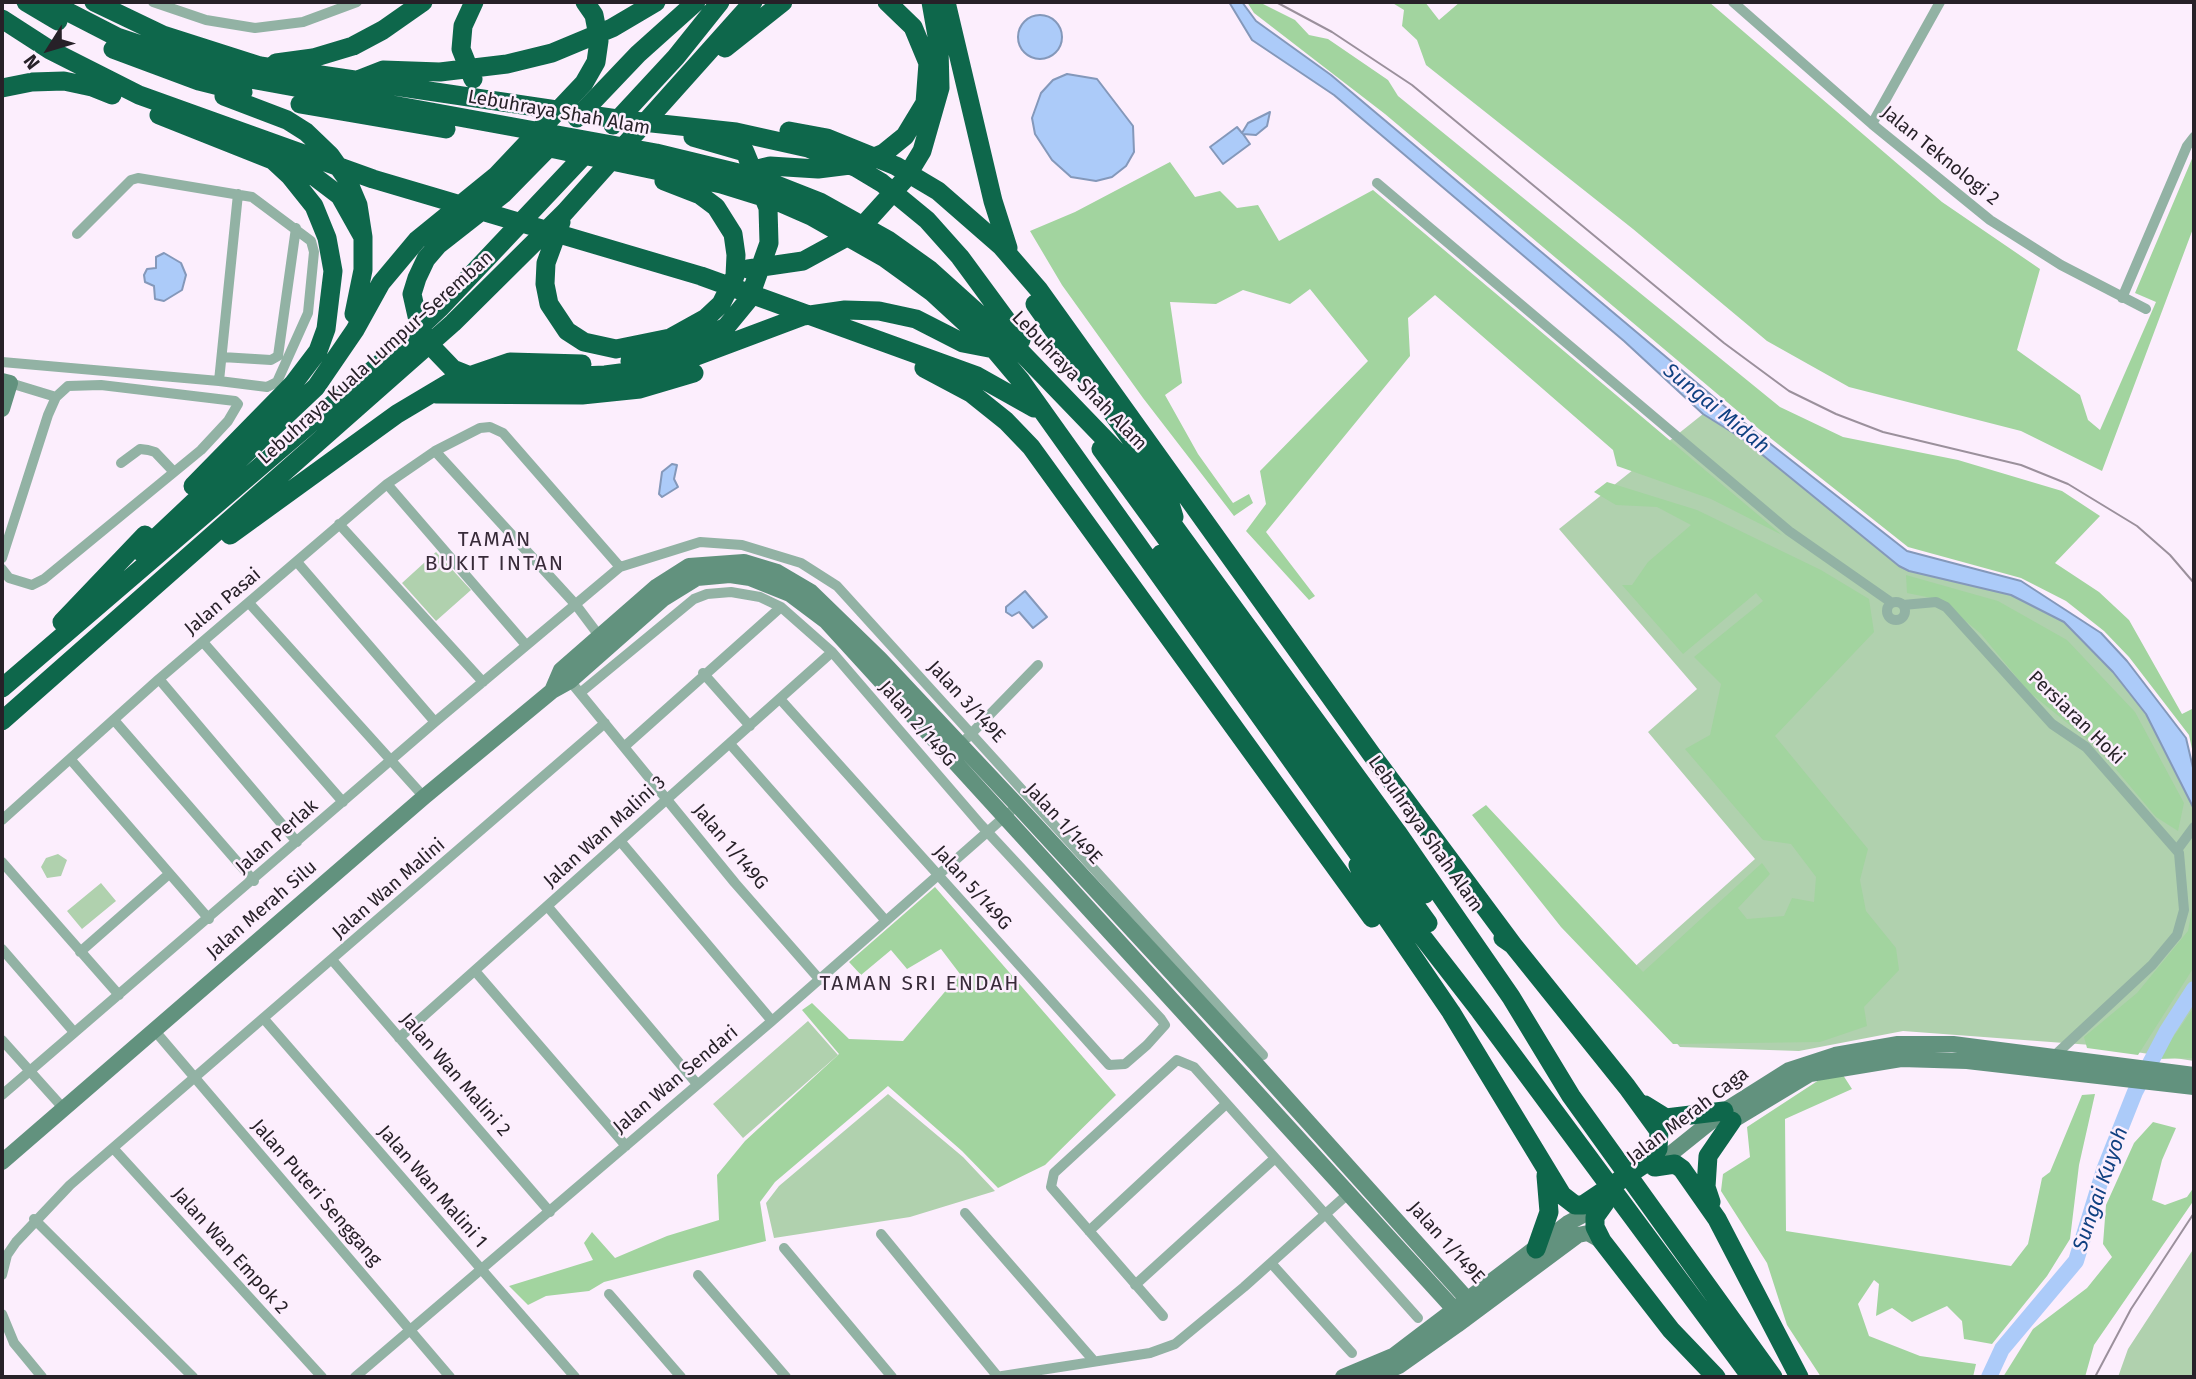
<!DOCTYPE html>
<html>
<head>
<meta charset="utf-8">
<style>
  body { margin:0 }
  #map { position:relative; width:2196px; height:1379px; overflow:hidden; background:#fceefd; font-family:"Fira Sans",sans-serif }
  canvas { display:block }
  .frame { position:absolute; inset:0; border:4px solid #272128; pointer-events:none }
  .north { position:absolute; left:14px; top:14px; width:70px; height:70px; -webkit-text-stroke:5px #fceefd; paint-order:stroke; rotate:233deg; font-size:19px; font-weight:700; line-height:28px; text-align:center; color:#272128 }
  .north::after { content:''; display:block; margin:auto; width:24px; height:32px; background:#272128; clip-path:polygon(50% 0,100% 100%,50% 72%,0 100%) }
</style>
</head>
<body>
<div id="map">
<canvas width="2196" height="1379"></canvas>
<div class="frame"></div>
<div class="north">N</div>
</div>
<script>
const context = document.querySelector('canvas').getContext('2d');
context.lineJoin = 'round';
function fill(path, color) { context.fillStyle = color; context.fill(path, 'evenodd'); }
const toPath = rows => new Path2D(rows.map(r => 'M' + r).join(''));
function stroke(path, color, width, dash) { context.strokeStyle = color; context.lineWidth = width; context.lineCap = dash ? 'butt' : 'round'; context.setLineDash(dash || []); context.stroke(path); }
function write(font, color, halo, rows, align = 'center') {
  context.font = font + ' "Fira Sans",sans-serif'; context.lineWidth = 5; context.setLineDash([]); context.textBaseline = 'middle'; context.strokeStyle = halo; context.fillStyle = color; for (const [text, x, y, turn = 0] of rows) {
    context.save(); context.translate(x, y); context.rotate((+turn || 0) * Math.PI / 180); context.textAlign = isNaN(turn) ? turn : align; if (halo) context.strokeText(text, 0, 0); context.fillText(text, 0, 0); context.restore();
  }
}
const green = toPath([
  [1703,414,1743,439,1900,566,1909,571,2011,595,2064,622,2113,672,2146,714,2194,809,2194,1061,2091,1045,1903,1031,1799,1051,1680,1047,1621,979,1755,859,1648,732,1697,689,1559,529],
  [436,552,471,590,436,621,402,583],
  [58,854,67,860,61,876,47,878,41,867,46,858],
  [101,883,116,901,82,929,67,911],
  [808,1021,838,1055,743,1138,713,1104],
  [888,1094,963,1157,995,1191,910,1217,774,1238,766,1203,779,1186],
  [2194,1248,2194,1377,2118,1377,2128,1349]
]);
const forest = toPath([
  [1247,2,1259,2,1295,20,1309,35,1328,39,1388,80,1398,96,1780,407,1843,437,1958,460,2062,491,2100,516,2055,563,2099,592,2129,620,2182,714,2194,708,2194,758,2189,735,2129,657,2104,631,2066,601,2021,578,1908,547,1759,429,1385,114,1254,13],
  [1391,2,1425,2,1439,20,1460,2,1709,2,1942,202,2040,269,2017,350,2080,395,2088,420,2100,430,2156,302,2135,293,2194,154,2194,226,2102,471,2021,431,1849,387,1767,341,1633,229,1426,65,1417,40,1402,26,1404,10],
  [1170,162,1195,197,1220,191,1237,208,1258,205,1279,241,1373,190,1782,535,1711,499,1617,466,1613,450,1435,295,1408,318,1410,356,1266,532,1315,596,1309,600,1246,531,1266,504,1260,471,1368,361,1310,289,1290,304,1243,290,1216,304,1170,302,1182,383,1165,395,1198,454,1233,503,1249,494,1253,503,1234,516,1143,398,1062,285,1030,231,1075,212],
  [1607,482,1697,510,1821,570,1869,599,1874,632,1775,736,1868,849,1860,880,1866,911,1896,948,1899,970,1864,1007,1867,1026,1820,1042,1673,1044,1561,927,1472,815,1486,805,1643,972,1762,863,1770,874,1738,908,1747,919,1784,916,1792,898,1814,902,1816,877,1791,844,1763,840,1685,749,1710,735,1721,684,1694,657,1763,601,1756,593,1683,654,1622,585,1632,585,1648,562,1691,525,1657,507,1616,505,1594,492],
  [1906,575,1998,601,2067,640,2135,712,2184,803,2178,831,2156,817,2098,748,2029,692,1981,634,1941,600,1907,593],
  [935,887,1116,1095,1045,1165,998,1188,962,1151,888,1086,775,1182,760,1202,766,1241,604,1282,589,1291,546,1296,528,1305,509,1286,593,1260,584,1243,592,1232,615,1258,667,1236,719,1220,717,1175,745,1141,839,1054,802,1010,812,1003,849,1039,903,1041,960,974,941,949,907,969,891,950,861,975,849,962],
  [2194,899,2194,967,2138,1055,2087,1048,2084,1037,2137,993,2188,931],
  [2194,1007,2194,1058,2157,1059,2179,1029],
  [1843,1075,1852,1089,1785,1119,1786,1231,2011,1266,2028,1244,2042,1178,2050,1172,2082,1095,2095,1094,2079,1165,2070,1239,2047,1276,1992,1344,1964,1339,1962,1321,1947,1306,1912,1322,1892,1308,1876,1316,1879,1284,1874,1280,1858,1304,1869,1336,1920,1356,1976,1364,1973,1377,1821,1377,1787,1325,1767,1263,1721,1191,1723,1174,1750,1157,1747,1127,1819,1080],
  [2153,1122,2176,1128,2162,1160,2152,1200,2165,1205,2187,1197,2194,1187,2194,1200,2094,1345,2085,1377,2003,1377,2033,1329,2087,1288,2112,1257,2103,1244,2106,1205,2134,1143]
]);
const water = toPath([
  [1229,2,1242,2,1256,21,1331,75,1754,431,1907,551,2021,581,2101,633,2127,661,2186,738,2194,772,2194,809,2146,714,2113,672,2064,622,2011,595,1909,571,1899,566,1743,439,1703,414,1624,341,1334,95,1252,40,1229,2],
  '1018 37a22 22 0 1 1 44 0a22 22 0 1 1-44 0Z',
  [1067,74,1097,79,1133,126,1134,152,1126,166,1112,177,1096,181,1071,177,1052,160,1035,134,1032,118,1041,93,1053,80,1067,74],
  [1270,112,1267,126,1256,135,1243,134,1250,144,1223,164,1210,147,1237,127,1242,133,1248,123,1270,112],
  [164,253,181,263,186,275,182,290,164,301,155,299,154,286,145,282,144,275,147,269,156,268,156,257,164,253],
  [672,464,677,465,674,479,678,487,662,497,659,494,662,472,672,464],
  [1025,591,1047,617,1033,628,1019,612,1012,616,1006,612,1006,607,1025,591]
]);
const river = toPath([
  [1989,1377,2002,1349,2076,1261,2104,1170,2135,1092,2167,1031,2194,989]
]);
const street = toPath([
  [153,2,206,20,255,28,303,22,357,2],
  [1733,2,1872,124,1990,220,2061,265,2146,309],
  [1872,124,1940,2],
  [1377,183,1789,531,1892,603],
  [77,234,131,180,138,178,252,197,311,241,314,252,308,313,277,382,267,387,219,381],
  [2122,298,2187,146,2194,137],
  [222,357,271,360,278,356,296,228],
  [2,362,219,381,238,194],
  [10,383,56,397],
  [435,451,576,605,600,637],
  [121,463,140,449,148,450,155,452,174,472],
  [387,484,526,645],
  [339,524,483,682],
  [2,558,48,415,56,397,68,386,101,385,235,401,238,404,228,421,201,450,44,579,32,585,9,578,2,569],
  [297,562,435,722],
  '1887 611a9 9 0 1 1 18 0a9 9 0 1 1-18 0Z',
  [249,603,424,797],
  [1903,605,1936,602,1946,607,2052,724,2086,747,2179,853,2184,910,2177,935,2152,965,2053,1057],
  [203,642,343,802],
  [703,673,750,726],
  [566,676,735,883,820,980],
  [159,679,297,842],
  [580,693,694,599,707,594,731,592,760,597,781,607,832,652,981,825,1161,1019,1165,1025,1147,1045,1125,1064,1109,1065,780,699],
  [114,720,254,881],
  [967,738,1038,665],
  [730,744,886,921],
  [625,746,781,607],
  [71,760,209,919],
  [2,820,159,679,387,484,435,451,480,428,490,427,503,433,620,567],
  [621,842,772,1021],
  [2177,850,2194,827],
  [2,862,119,995],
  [548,907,697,1084],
  [2,949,74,1032],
  [80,952,169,874],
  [333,961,550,1212],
  [475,971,626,1146],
  [264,1019,575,1377],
  [155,1031,450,1377],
  [399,1038,832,652],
  [2,1040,64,1109],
  [2,1095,435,722,620,567,700,542,742,545,801,563,837,586,1263,1055],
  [113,1148,322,1377],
  [965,1213,1094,1361],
  [34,1219,193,1377],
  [1089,1231,1226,1104],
  [881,1234,998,1377],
  [784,1248,892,1377],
  [1271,1263,1352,1353],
  [2,1275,7,1255,16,1242,70,1185,605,723],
  [698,1275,786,1377],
  [1135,1285,1274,1159],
  [609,1294,681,1377],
  [2,1314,14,1343,42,1377],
  [1163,1316,1051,1187,1054,1173,1177,1060,1194,1067,1418,1318],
  [355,1377,772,1021,1010,812],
  [996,1377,1150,1353,1175,1344,1244,1287,1349,1193]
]);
const secondary = toPath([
  [2,381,10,383,2,409],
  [552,691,561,670,656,587,689,566,744,562,777,572,811,592,880,659,1018,806,1255,1063,1477,1310],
  [1732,1121,1810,1074,1901,1059,1967,1061,2194,1087],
  [2,1162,424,797,552,691,570,681,663,599,697,578,730,575,750,578,790,594,826,621,1464,1320],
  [1653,1168,1724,1111,1789,1070,1835,1055,1898,1044,1953,1044,2194,1075],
  [1343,1377,1393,1356,1568,1223,1604,1204],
  [1374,1377,1399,1366,1457,1325,1578,1235,1588,1233,1602,1241]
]);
const highway = toPath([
  [26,2,58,21],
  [49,2,117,37,234,76,656,153,759,178,820,202,888,240,930,270,1021,352,1128,463,1397,832,1511,997,1571,1096,1773,1377],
  [94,2,163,35,260,66,624,120,736,132,808,148,857,168,882,183,927,220,960,257,1021,340],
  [946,2,993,201,1008,248],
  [2,19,50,50,139,95,373,179,701,276,977,376,1034,408],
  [725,48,783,2],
  [113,49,199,81,243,92],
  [276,63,313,58,353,46,383,30,423,2],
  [360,79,383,70,440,72,507,64,552,53,612,28,656,2],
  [473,79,461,49,463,26,474,2],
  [2,88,32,82,64,81,92,87,112,95],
  [224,96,287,120,306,132,330,155,347,179,358,205,363,237,363,270,354,314],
  [300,104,446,129],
  [159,115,315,177,340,196,363,237],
  [577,118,638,54,696,2],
  [613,125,676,57,720,2],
  [789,131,827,138,896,166,938,191,1001,246,1039,290,1372,755,1513,945],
  [556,140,503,194,438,245,426,259,417,278,412,294,419,325,430,345,453,369,468,375,489,378,532,378,605,375,667,367,803,316,845,310,879,311,916,319,963,343,994,349],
  [531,144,721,184,779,202,811,216,885,258,932,292,994,349,1021,381,1359,855,1480,1011,1751,1377],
  [741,173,770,166,818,169,858,164,884,153,905,136,925,103,928,63,913,27,887,2],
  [561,222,546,263,545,284,549,304,567,331,584,342,616,349,670,338,706,318,721,304,735,276,736,255,733,234,716,207,700,195,664,181],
  [748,269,803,261,858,231,905,179,922,151,940,88,939,47,931,2],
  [1035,304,1165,487,1174,517],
  [630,361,680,349,726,327,749,299,769,243,768,208,745,152,693,137],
  [924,368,971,393,1006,421,1031,447,1372,918],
  [436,394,582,395,640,389,694,373],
  [1101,449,1425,894],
  [193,486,293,384,318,351,326,329,333,271,327,238,314,206,290,176,249,138],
  [230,535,397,414,449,383,510,362,582,364],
  [141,552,316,387,355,330,381,283,417,240,497,175,584,83,596,62,599,41,594,15,585,2],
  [1161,554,1428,923],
  [62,622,145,535],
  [2,688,389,356,441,307,592,147],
  [2,721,453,323,565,212,753,2],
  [1358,865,1371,895,1451,1012,1562,1195,1575,1205,1583,1205,1650,1160,1658,1149,1659,1131,1627,1087,1513,945,1503,938],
  [1645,1105,1666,1118,1724,1111],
  [1655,1167,1675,1164,1682,1169,1717,1219,1799,1377],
  [1711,1202,1706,1187,1708,1156,1732,1121],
  [1605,1203,1595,1217,1595,1227,1602,1241,1671,1330,1716,1377],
  [1536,1249,1549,1212,1546,1176]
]);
const tram = toPath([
  [1276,2,1332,32,1412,85,1724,343,1789,391,1836,414,1883,432,2021,465,2068,484,2137,526,2170,555,2194,583],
  [2095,1377,2131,1309,2194,1213]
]);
const streetNames = [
  ["Lebuhraya Shah Alam",559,113,10],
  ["Jalan Teknologi 2",1940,156,39],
  ["Lebuhraya Kuala Lumpur–Seremban",376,358,-42],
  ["Lebuhraya Shah Alam",1079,381,46],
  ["Jalan Pasai",223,602,-40],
  ["Jalan 3/149E",966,702,47],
  ["Persiaran Hoki",2076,718,44],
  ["Jalan 2/149G",917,724,49],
  ["Jalan 1/149E",1063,824,47],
  ["Jalan Wan Malini 3",605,832,-42],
  ["Lebuhraya Shah Alam",1425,834,55],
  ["Jalan Perlak",277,837,-41],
  ["Jalan 1/149G",730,847,50],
  ["Jalan 5/149G",972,888,48],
  ["Jalan Wan Malini",389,889,-41],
  ["Jalan Merah Silu",262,910,-41],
  ["Jalan Wan Malini 2",455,1075,49],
  ["Jalan Wan Sendari",676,1080,-40],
  ["Jalan Merah Caga",1688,1116,-37],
  ["Jalan Wan Malini 1",432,1187,49],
  ["Jalan Puteri Senggang",316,1193,49],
  ["Jalan 1/149E",1446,1243,48],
  ["Jalan Wan Empok 2",230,1251,48]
];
const waterNames = [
  ["Sungai Midah",1716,409,39],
  ["Sungai Kuyoh",2101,1189,-71]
];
const neighbourhoodNames = [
  ["TAMAN",495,540],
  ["BUKIT INTAN",495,564],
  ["TAMAN SRI ENDAH",920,984]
];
fill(green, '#b0d1ae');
fill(forest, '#a2d49f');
fill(water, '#accbf9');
stroke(water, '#8498ba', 2);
stroke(river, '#accbf9', 16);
stroke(street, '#92b2a4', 10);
stroke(secondary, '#62927e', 16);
stroke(highway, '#0e674b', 19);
stroke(tram, '#9b909c', 2);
write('19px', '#272128', '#fceefd', streetNames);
write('italic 21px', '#104081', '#fceefd', waterNames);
context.letterSpacing = '2px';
write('21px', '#382b39', '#fceefd', neighbourhoodNames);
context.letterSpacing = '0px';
</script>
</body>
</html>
